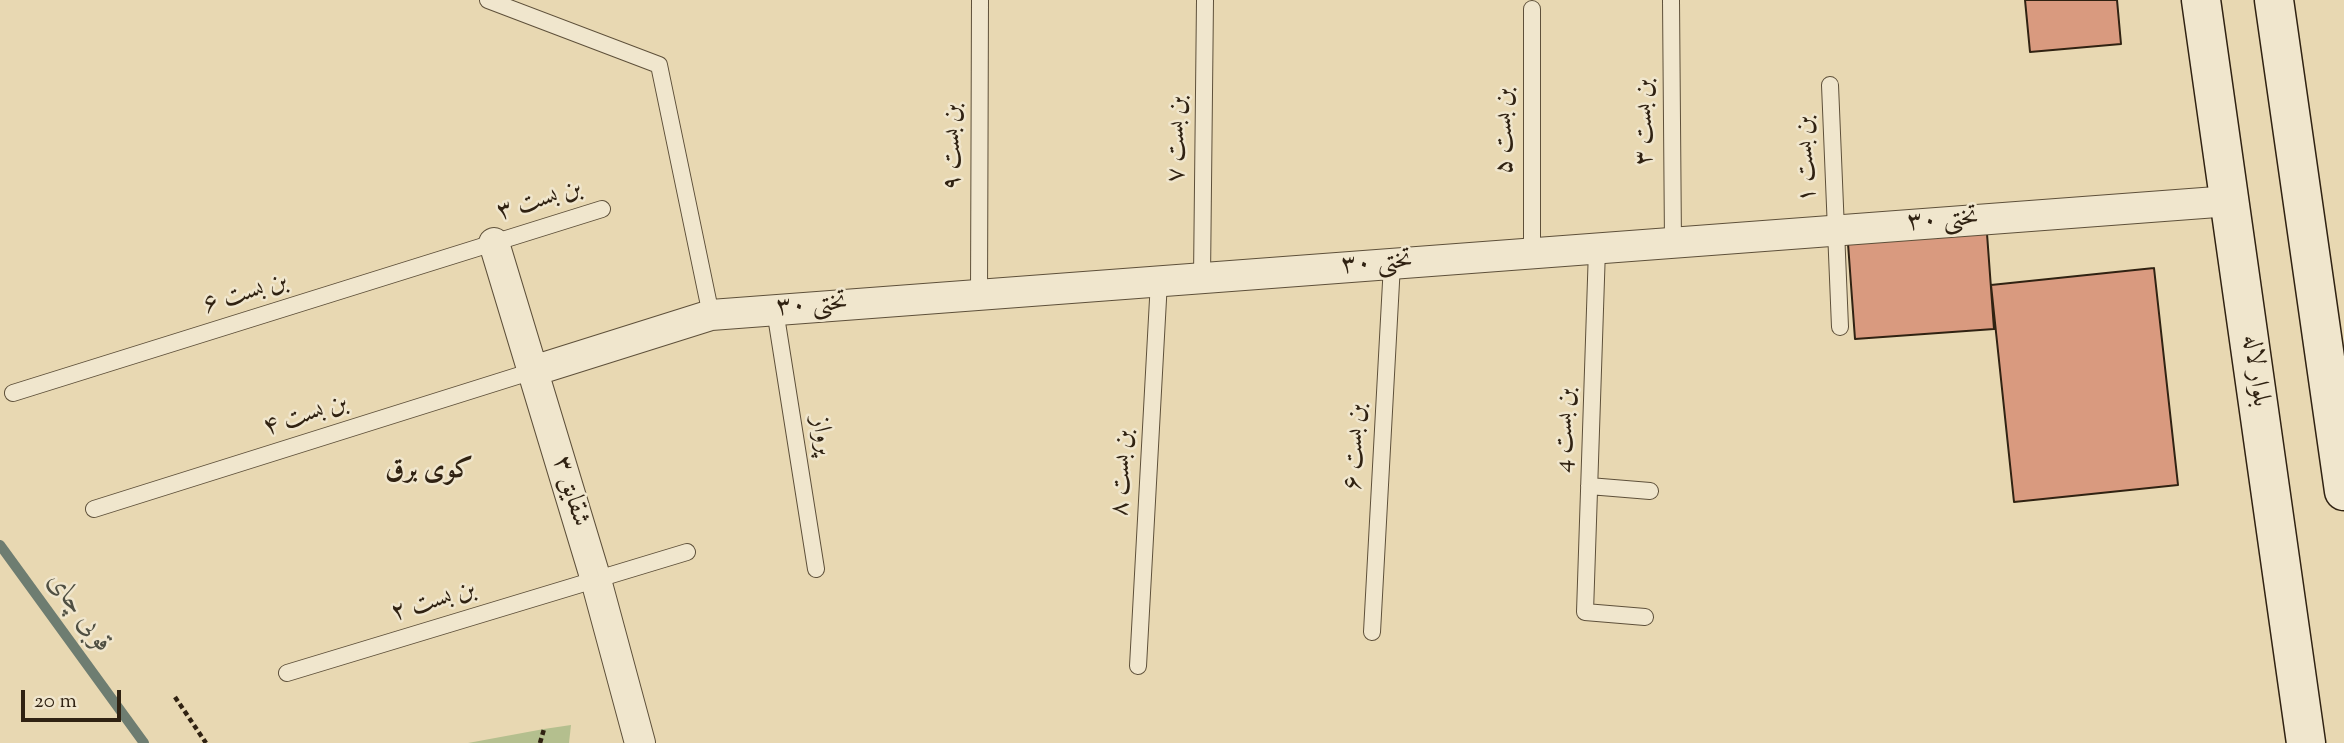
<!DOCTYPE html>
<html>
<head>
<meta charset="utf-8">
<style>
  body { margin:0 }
  #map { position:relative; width:2344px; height:743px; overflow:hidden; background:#e8d8b2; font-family:"Sorts Mill Goudy",serif }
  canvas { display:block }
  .scale { position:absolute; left:21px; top:690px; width:100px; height:32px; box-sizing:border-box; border:4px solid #302212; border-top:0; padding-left:9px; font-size:21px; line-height:24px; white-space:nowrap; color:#302212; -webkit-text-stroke:5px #f0e6cd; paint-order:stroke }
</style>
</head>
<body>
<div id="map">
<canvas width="2344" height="743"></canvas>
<div class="scale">20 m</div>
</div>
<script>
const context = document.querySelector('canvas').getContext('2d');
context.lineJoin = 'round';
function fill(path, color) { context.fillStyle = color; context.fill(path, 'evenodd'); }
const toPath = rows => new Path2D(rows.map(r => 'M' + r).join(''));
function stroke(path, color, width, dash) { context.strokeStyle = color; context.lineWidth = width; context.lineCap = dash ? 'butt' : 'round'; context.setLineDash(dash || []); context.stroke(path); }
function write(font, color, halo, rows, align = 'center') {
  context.font = font + ' "Sorts Mill Goudy",Amiri,serif'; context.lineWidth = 5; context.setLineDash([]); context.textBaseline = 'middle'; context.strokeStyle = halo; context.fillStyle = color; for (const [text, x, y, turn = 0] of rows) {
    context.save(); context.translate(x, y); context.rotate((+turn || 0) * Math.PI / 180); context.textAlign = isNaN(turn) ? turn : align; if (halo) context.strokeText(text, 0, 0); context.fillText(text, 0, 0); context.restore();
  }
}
const green = toPath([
  [571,725,569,743,468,743,544,729]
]);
const stream = toPath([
  [0,545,144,743]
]);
const building = toPath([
  [2025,0,2117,0,2121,44,2030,52,2025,0],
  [1986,220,1994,329,1855,339,1847,230,1986,220],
  [2154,268,2178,485,2014,502,1991,285,2154,268]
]);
const path = toPath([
  [175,697,206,743],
  [540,743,544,729]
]);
const lane = toPath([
  [488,0,659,65,711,315],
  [1671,0,1673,243],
  [1830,85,1840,327],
  [1597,249,1585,612,1645,617],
  [1532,253,1532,9],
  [1202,278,1205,0],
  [979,295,980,0],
  [775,310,816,569],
  [13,393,602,209],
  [1589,486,1650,491],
  [94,509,533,371],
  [1372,632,1392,264],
  [1138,666,1159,281],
  [287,673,687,552]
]);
const street = toPath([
  [494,243,596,580,640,743],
  [533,371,711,315,2230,201]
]);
const secondary = toPath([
  [2201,0,2306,743],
  [2274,0,2344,491]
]);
const streetNames = [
  ["بن بست ۳",1647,122,-90],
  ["بن بست ۵",1507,131,-90],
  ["بن بست ۷",1179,139,-89],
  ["بن بست ۹",955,147,-90],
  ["بن بست ۱",1808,159,-92],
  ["بن بست ۳",540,202,-17],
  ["تختی ۳۰",1943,222,-4],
  ["تختی ۳۰",1377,265,-4],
  ["بن بست ۶",246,295,-17],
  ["تختی ۳۰",812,307,-4],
  ["بلوار لاله",2254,371,82],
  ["بن بست ۴",306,417,-18],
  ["بن بست 4",1567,430,-88],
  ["پرواز",820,436,81],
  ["بن بست ۶",1357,447,-87],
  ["بن بست ۸",1124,473,-87],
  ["شقایق ۳",569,492,73],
  ["بن بست ۲",434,603,-17]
];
const neighbourhoodNames = [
  ["کوی برق",429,472]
];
const waterNames = [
  ["قوبی چای",78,614,54]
];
fill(green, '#b4bf8e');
stroke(stream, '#6e7d71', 10);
fill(building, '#d99a7f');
stroke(building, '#302212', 2);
stroke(lane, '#5e503a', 18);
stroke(street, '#5e503a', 32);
stroke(secondary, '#302212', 41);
stroke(path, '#302212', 4.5, [5, 3.5]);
stroke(lane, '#f0e6cd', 16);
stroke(street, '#f0e6cd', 30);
stroke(secondary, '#f0e6cd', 38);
write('26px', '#302212', '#f0e6cd', streetNames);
write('bold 28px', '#302212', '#f0e6cd', neighbourhoodNames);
write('italic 28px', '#4f4f42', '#f0e6cd', waterNames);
</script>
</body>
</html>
